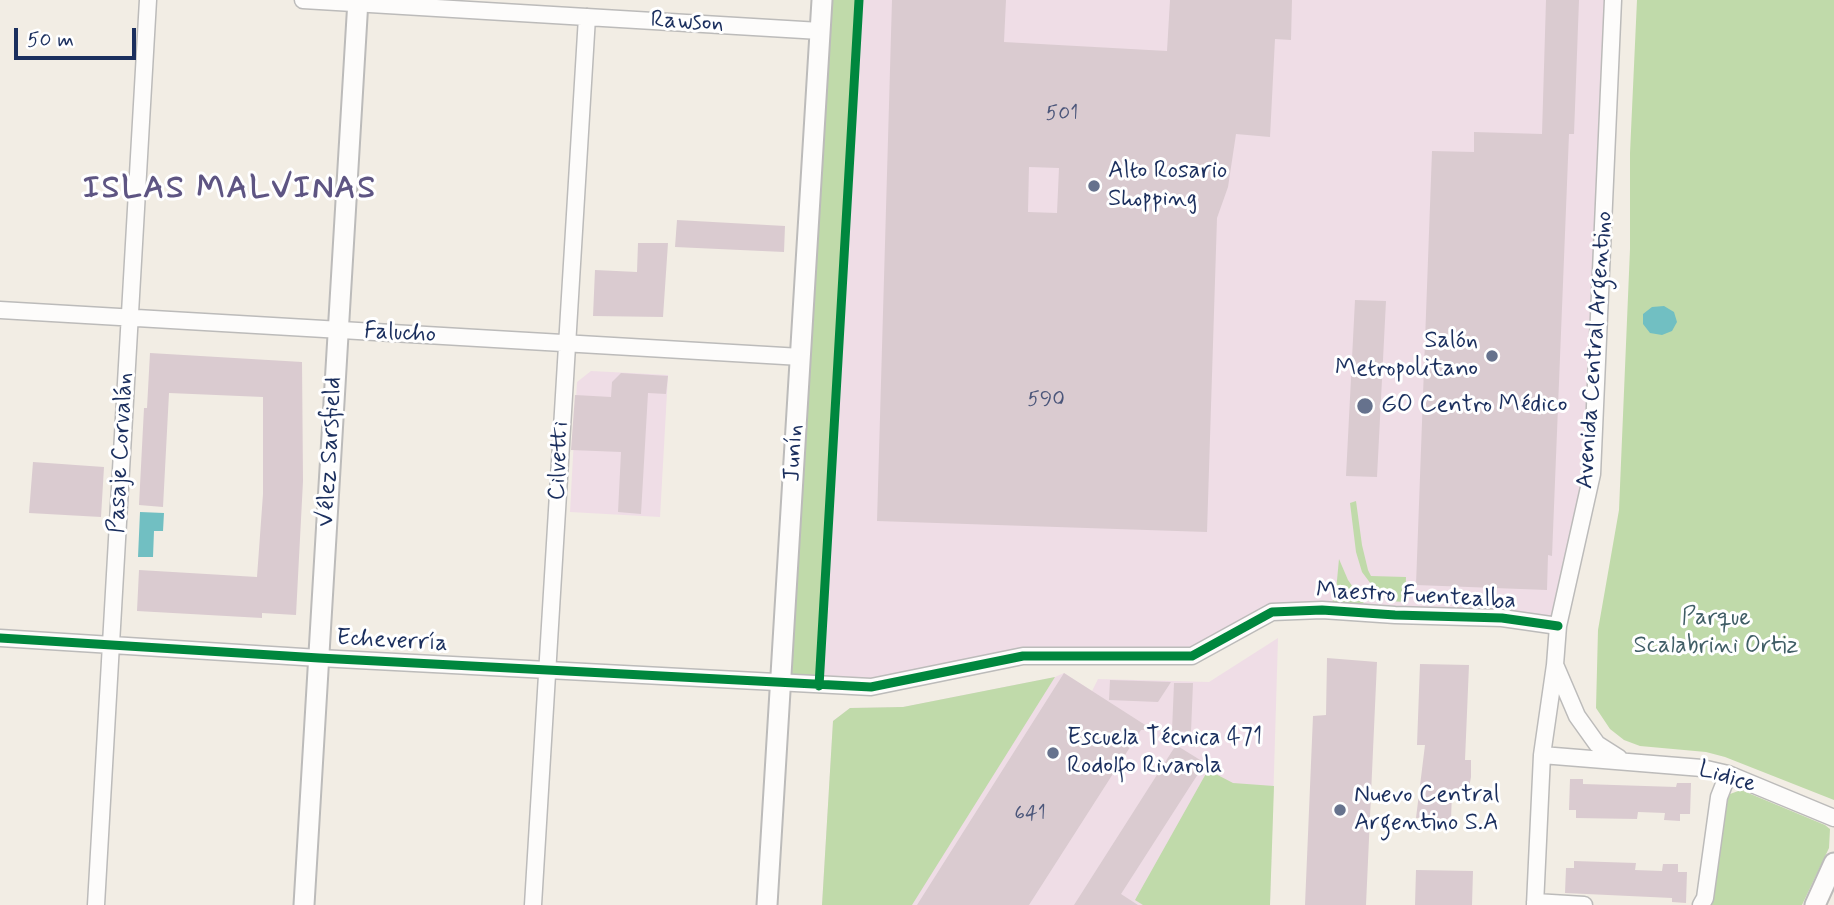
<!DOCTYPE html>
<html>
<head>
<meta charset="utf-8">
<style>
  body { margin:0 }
  #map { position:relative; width:1834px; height:905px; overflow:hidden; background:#f2ede4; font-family:Mynerve,sans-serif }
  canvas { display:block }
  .scale { position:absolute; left:14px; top:28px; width:122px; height:32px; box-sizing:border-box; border:4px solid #1b2f5e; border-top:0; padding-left:9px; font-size:21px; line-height:24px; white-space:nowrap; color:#1b2f5e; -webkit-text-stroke:5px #fff; paint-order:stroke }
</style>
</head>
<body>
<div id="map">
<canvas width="1834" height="905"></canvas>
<div class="scale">50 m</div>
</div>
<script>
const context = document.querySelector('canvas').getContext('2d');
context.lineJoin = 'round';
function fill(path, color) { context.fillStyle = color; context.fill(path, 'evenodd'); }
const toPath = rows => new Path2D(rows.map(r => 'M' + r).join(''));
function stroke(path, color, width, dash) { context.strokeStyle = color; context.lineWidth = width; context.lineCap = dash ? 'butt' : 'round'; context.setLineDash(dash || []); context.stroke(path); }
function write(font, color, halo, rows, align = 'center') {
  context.font = font + ' Mynerve,sans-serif'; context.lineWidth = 6; context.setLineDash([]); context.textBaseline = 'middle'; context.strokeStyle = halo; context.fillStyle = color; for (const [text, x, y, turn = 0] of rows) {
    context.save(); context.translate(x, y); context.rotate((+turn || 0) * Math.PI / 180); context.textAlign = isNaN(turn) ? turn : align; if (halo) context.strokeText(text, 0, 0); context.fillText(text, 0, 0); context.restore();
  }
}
const built = toPath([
  [859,0,1613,0,1592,474,1558,626,1272,612,1192,656,1023,656,871,687,819,686],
  [591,371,668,375,660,517,570,512,577,382],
  [1278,638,1270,905,822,905,833,721,850,708,903,707,1055,677,1064,673,1092,691,1098,679,1209,682]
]);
const green = toPath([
  [822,0,859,0,819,686,781,684],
  [1637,0,1834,0,1834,800,1725,757,1706,752,1640,746,1624,740,1610,729,1596,708,1598,630,1619,510,1630,249,1630,153],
  [1356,501,1362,545,1368,570,1371,576,1406,577,1405,602,1389,601,1371,584,1362,572,1356,552,1350,503],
  [1339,559,1348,580,1364,603,1332,603,1336,591],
  [1055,677,912,905,822,905,833,721,850,708,903,707],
  [1208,770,1233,783,1274,786,1270,905,1143,905,1135,900],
  [1741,790,1825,825,1830,829,1829,848,1802,905,1707,905,1726,802,1730,794]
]);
const water = toPath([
  [1664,306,1674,312,1677,322,1672,331,1662,335,1650,333,1643,324,1643,314,1652,307],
  [140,512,164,513,163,531,154,531,153,557,138,557]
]);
const building = toPath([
  [892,0,1006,0,1004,42,1167,51,1170,0,1292,0,1291,40,1275,39,1270,137,1236,134,1228,187,1217,218,1207,532,877,521],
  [1029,167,1059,168,1057,213,1028,212],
  [1546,0,1579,0,1574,134,1569,134,1552,556,1548,555,1547,590,1416,585,1432,151,1474,152,1474,132,1542,134],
  [677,220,785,226,784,252,675,247],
  [638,243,668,243,663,317,593,316,595,270,637,272],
  [1355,300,1386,301,1377,477,1346,476],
  [150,353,302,362,303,481,296,615,262,613,262,618,137,611,139,570,257,577,263,494,263,397,169,393,163,507,139,505,144,408,147,408],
  [621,373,668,376,666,394,648,393,641,514,618,512,621,452,571,450,575,395,611,397,612,382],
  [33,462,104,467,101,517,29,513],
  [1327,658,1377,662,1366,905,1305,905,1313,716,1326,715],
  [1420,664,1469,665,1465,760,1471,760,1471,777,1468,793,1452,792,1451,820,1416,818,1425,745,1417,745],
  [1064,673,1153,730,1141,730,1029,905,917,905],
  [1110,680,1171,682,1158,702,1109,700],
  [1174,683,1193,683,1191,732,1172,731],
  [1176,745,1205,763,1121,894,1138,905,1074,905],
  [1570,779,1583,779,1583,784,1676,787,1677,783,1691,783,1690,814,1680,814,1680,821,1664,820,1665,813,1638,812,1637,819,1576,818,1576,810,1569,810],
  [1574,861,1636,863,1635,870,1662,871,1663,864,1678,864,1678,872,1687,872,1686,903,1672,902,1672,898,1565,893,1566,868,1574,868],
  [1416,870,1473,871,1472,905,1415,905]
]);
const minor = toPath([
  [303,0,820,31],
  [0,310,801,357],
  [0,638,319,658,871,687,1023,656,1192,656,1272,612,1322,610,1395,615,1502,618,1558,626],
  [1556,667,1577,716,1597,744,1619,758],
  [1542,755,1702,768,1728,774,1834,818],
  [1535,902,1584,905],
  [96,905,148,0],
  [533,905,587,17],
  [1535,905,1542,755,1555,665,1558,626,1592,474,1613,0],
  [1701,905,1705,898,1719,797,1728,774]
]);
const major = toPath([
  [304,905,358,0],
  [767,905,822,0],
  [1815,905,1834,863]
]);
const cycleway = toPath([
  [0,638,319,658,871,687,1023,656,1192,656,1272,612,1322,610,1395,615,1502,618,1558,626],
  [819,686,859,0]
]);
const markers = [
  [1094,186,7,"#66728d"],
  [1492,356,7,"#66728d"],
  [1365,406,9,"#66728d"],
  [1053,753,7,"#66728d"],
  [1340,810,7,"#66728d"]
];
const numberNames = [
  ["501",1062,115],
  ["590",1046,401],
  ["641",1030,815]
];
const streetNames = [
  ["Rawson",687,23,3],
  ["Falucho",400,334,3],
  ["Avenida Central Argentino",1596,350,-86],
  ["Vélez Sarsfield",331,452,-87],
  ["Pasaje Corvalán",122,453,-87],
  ["Junín",795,453,-87],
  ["Cilvetti",560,461,-87],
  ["Maestro Fuentealba",1416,597,3],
  ["Echeverría",392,642,3],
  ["Lidice",1727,778,17]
];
const poiNames = [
  ["Alto Rosario",1108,172],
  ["Shopping",1108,200],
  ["Salón",1478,342,"right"],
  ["Metropolitano",1478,370,"right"],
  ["GO Centro Médico",1381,406],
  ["Escuela Técnica 471",1067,739],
  ["Rodolfo Rivarola",1067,767],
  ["Nuevo Central",1354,796],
  ["Argentino S.A",1354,824]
];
const parkNames = [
  ["Parque",1716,619],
  ["Scalabrini Ortiz",1716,647]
];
const districtNames = [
  ["ISLAS MALVINAS",230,190]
];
fill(built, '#efdde6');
fill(green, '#c0daaa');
fill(water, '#71bfc2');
fill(building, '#dacbd0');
stroke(minor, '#bcbbba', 19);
stroke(major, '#bcbbba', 23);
stroke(minor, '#fdfcfb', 16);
stroke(major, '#fdfcfb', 19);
stroke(cycleway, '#00873e', 9);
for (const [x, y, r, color] of markers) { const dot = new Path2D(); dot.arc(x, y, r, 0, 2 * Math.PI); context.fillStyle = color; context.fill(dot); stroke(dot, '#fff', 2.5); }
write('21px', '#4b567a', null, numberNames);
write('24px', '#1b2f5e', '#fff', streetNames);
write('24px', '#1b2f5e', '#fff', poiNames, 'left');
write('24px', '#405e66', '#fff', parkNames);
context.letterSpacing = '2px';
write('bold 32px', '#5e5583', '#fff', districtNames);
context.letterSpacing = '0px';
</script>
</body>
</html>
